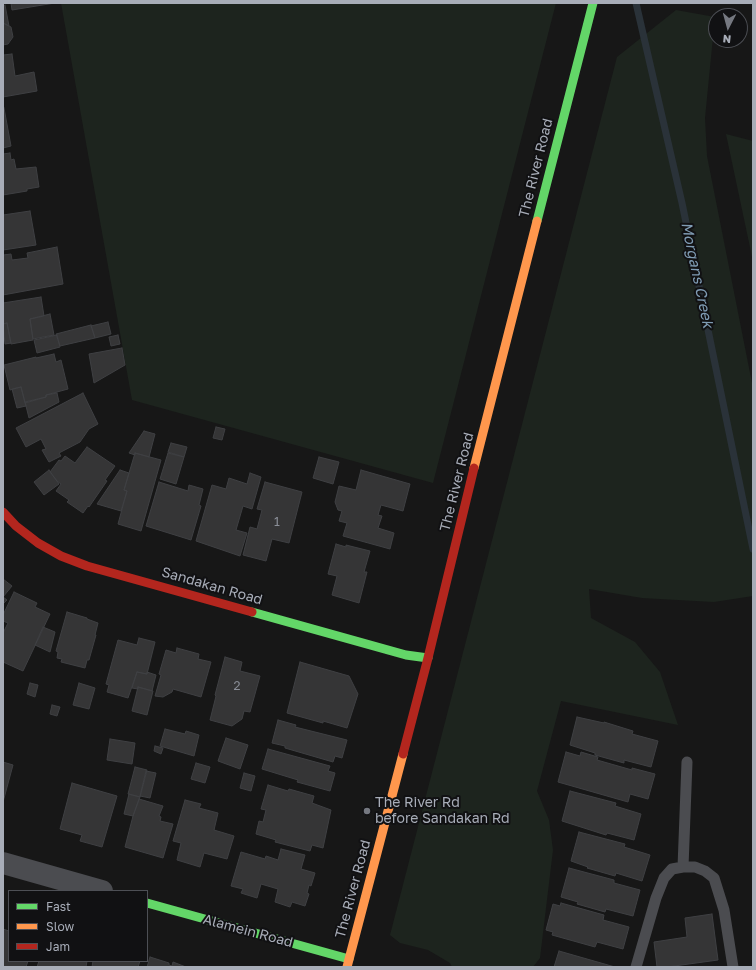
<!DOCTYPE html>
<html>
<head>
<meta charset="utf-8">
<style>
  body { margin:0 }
  #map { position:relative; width:756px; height:970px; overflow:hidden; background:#171717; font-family:"Golos Text",sans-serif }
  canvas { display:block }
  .frame { position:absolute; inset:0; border:4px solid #a8adb8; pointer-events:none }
  .legend { position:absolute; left:8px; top:890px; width:140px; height:72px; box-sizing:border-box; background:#111113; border:1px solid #4d4f55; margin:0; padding:5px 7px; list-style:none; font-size:12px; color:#a8adb8 }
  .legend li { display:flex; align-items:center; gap:8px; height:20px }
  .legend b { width:20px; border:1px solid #4d4f55 }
  .north { position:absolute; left:708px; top:8px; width:40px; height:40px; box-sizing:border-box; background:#111113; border:1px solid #4d4f55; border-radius:50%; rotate:186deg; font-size:11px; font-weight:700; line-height:16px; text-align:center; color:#a8adb8 }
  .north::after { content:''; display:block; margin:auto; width:14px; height:18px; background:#757880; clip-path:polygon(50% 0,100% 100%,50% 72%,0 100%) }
</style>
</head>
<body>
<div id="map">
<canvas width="756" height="970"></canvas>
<div class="frame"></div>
<ul class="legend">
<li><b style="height:5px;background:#63d668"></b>Fast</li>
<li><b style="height:5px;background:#ff974d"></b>Slow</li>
<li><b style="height:5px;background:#b3261e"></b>Jam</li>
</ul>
<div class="north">N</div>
</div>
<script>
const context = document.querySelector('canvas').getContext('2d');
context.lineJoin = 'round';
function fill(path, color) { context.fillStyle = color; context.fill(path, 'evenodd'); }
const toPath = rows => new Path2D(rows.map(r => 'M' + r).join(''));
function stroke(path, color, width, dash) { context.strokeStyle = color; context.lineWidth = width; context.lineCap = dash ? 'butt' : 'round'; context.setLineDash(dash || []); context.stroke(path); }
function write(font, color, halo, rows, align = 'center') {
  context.font = font + ' "Golos Text",sans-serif'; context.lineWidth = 4; context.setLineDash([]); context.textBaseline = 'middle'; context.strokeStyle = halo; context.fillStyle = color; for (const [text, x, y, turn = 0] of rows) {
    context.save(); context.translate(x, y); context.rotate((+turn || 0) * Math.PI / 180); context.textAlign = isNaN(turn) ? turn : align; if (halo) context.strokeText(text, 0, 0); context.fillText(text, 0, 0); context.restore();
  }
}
const green = toPath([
  [61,3,556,3,433,483,132,400],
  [676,10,715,17,705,118,707,156,753,388,753,596,714,602,642,598,589,589,591,618,635,642,660,672,678,725,561,701,537,791,549,820,553,850,540,958,533,967,452,967,450,963,428,950,400,943,390,935,617,57],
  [726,134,753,141,753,263,751,252]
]);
const stream = toPath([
  [636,3,682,203,753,549]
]);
const building = toPath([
  [11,3,55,3,12,10,11,3],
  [5,5,9,26,3,23,3,6,5,5],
  [3,23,11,27,13,37,8,44,3,45,3,23],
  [12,54,15,76,34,72,37,91,3,97,3,55,12,54],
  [4,108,11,146,3,148,3,109,4,108],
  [10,153,11,160,14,159,16,169,36,167,39,187,27,189,27,191,3,195,3,154,10,153],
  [30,211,36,245,3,250,3,215,30,211],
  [57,247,63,284,3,295,3,255,11,254,12,260,28,258,27,253,57,247],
  [41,297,44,316,30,319,33,340,11,344,7,323,3,324,3,303,41,297],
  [50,314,54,335,33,339,30,319,50,314],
  [108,322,111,334,95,338,91,326,108,322],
  [7,323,11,343,5,344,3,324,7,323],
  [91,325,95,338,60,346,56,334,91,325],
  [57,335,60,347,37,353,34,340,57,335],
  [118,335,120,344,111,346,109,337,118,335],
  [122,348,125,365,94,383,89,354,122,348],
  [54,354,56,362,61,360,68,389,46,395,46,397,25,403,21,387,10,390,4,365,36,357,36,358,54,354],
  [21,387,26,406,17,408,12,389,21,387],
  [57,393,59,402,29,418,25,402,46,397,46,395,57,393],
  [83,393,98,424,89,429,80,442,59,453,61,456,49,462,42,450,46,449,41,439,26,447,16,428,83,393],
  [216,427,225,429,222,440,213,438,216,427],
  [144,431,155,434,149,457,135,453,135,455,129,453,144,431],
  [171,443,187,447,184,457,168,452,171,443],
  [87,447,115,466,105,480,107,481,89,507,88,506,83,513,67,502,69,500,56,491,61,484,57,481,50,472,59,460,61,461,65,456,75,463,87,447],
  [135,453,161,460,141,531,118,524,127,491,124,490,135,453],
  [168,453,184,457,176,484,160,479,168,453],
  [319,457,339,462,333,484,313,478,319,457],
  [49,470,59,484,44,495,34,482,49,470],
  [120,470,129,473,124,490,127,491,121,511,97,504,120,470],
  [361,470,410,484,403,511,381,505,378,515,382,516,378,528,394,533,390,549,343,536,347,523,339,521,342,511,338,510,335,502,339,486,356,490,361,470],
  [250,473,261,477,252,509,243,506,236,530,247,533,240,556,196,541,212,485,226,489,229,478,247,484,250,473],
  [159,482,188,491,189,485,203,489,199,505,201,506,191,540,146,526,159,482],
  [265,482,302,492,289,543,272,539,266,561,243,555,250,527,257,529,262,510,257,509,265,482],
  [336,544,346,547,346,545,370,551,364,572,367,572,359,603,332,595,337,576,328,574,336,544],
  [3,579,12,586,3,597,7,600,3,604,3,579],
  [14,592,37,603,35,607,50,614,23,671,3,662,3,633,8,623,3,621,3,615,14,592],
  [67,612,87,618,87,619,98,623,95,635,96,635,89,660,87,660,85,668,61,662,62,659,57,658,58,652,56,651,67,612],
  [43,627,55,632,50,652,35,645,43,627],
  [139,638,155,642,147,674,137,672,128,698,107,692,109,685,106,684,118,640,137,645,139,638],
  [177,648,199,654,198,659,211,662,201,697,173,689,172,692,163,697,155,696,161,675,159,674,166,650,176,653,177,648],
  [225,657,242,662,240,671,260,676,250,712,244,711,242,719,232,726,210,720,216,696,215,695,225,657],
  [300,662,349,676,358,694,347,728,323,721,323,723,287,713,300,662],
  [137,672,147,674,147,672,156,675,152,691,138,687,138,689,132,688,137,672],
  [30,683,38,685,35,697,27,694,30,683],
  [79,683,95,688,89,709,73,705,79,683],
  [138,687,153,691,147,715,132,711,138,687],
  [52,705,60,707,57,716,50,714,52,705],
  [577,717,604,723,604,722,633,731,632,734,658,741,651,767,624,760,624,763,595,755,595,753,570,745,577,717],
  [278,720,296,725,295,727,347,740,342,758,335,756,333,762,285,748,285,746,272,743,278,720],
  [165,729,185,734,186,731,199,735,194,756,160,746,165,729],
  [226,738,248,745,240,769,218,761,226,738],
  [110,739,135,743,132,764,107,760,110,739],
  [155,746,163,748,161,754,154,751,155,746],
  [268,749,330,766,328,771,335,773,330,791,297,782,298,780,262,769,268,749],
  [566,752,580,756,581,752,598,757,597,760,632,770,632,768,655,774,648,799,630,794,628,802,558,782,566,752],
  [3,762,13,765,3,802,3,762],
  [196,763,210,767,205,783,191,779,196,763],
  [135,767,147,770,140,797,128,794,135,767],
  [146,771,156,773,150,798,140,796,146,771],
  [244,773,255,776,251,791,240,788,244,773],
  [72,783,117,796,102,847,80,841,82,835,60,829,72,783],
  [268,785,288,791,289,789,314,796,312,803,331,810,323,848,312,845,310,851,275,842,276,840,256,834,259,821,263,822,266,810,261,809,268,785],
  [570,791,616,803,615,806,641,814,634,840,607,833,606,835,562,821,570,791],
  [129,794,140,797,133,816,124,814,129,794],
  [139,799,163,806,159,816,161,817,160,821,173,824,163,858,125,847,133,816,139,799],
  [185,800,201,804,199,808,218,813,214,830,234,836,227,859,204,853,200,867,177,860,181,843,173,841,185,800],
  [579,832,625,844,624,847,650,855,642,881,616,873,615,876,587,868,588,867,571,861,579,832],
  [281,849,305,855,301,869,315,873,311,886,309,885,307,893,309,894,305,906,292,902,290,907,275,902,278,889,261,884,257,898,241,893,243,889,231,886,241,852,265,859,266,856,278,860,281,849],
  [569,868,614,880,614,883,640,890,633,916,606,909,605,912,577,904,578,902,561,897,569,868],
  [561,903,604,915,603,920,629,927,623,949,597,942,595,947,552,935,553,932,546,930,553,904,560,906,561,903],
  [712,914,718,960,667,967,657,967,654,942,687,937,685,918,712,914],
  [3,929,9,931,9,961,28,961,26,967,3,967,3,929],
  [559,951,615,967,554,967,559,951],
  [150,957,169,963,169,965,172,966,173,962,186,967,147,967,150,957],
  [39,961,87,961,86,967,37,967,39,961],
  [93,961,140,961,138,967,92,967,93,961]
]);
const lane = toPath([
  [683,867,687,762],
  [636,967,656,898,664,878,672,869,683,867,695,867,705,871,714,878,724,910,733,967]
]);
const street = toPath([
  [3,863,102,891]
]);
const fast = toPath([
  [537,221,593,3],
  [252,612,406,655,428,658],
  [147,903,349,959]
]);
const slow = toPath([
  [474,468,537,221],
  [347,967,403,754]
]);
const jam = toPath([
  [3,512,16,526,38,543,61,556,87,566,252,612],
  [403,754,428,658,474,468]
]);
const markers = [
  [367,811,4,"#757880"]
];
const numberNames = [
  ["1",277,522],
  ["2",237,686]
];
const streetNames = [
  ["The River Road",536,168,-76],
  ["The River Road",457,482,-76],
  ["Sandakan Road",212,586,16],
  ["The River Road",353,889,-75],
  ["Alamein Road",248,931,15]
];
const poiNames = [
  ["The River Rd",375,803],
  ["before Sandakan Rd",375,819]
];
const waterNames = [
  ["Morgans Creek",697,275,78]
];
fill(green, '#1d241e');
stroke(stream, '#2a3239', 7);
fill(building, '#353536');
stroke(building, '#3f4043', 1);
stroke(lane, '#4b4c50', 11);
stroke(street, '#4b4c50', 22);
stroke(fast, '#63d668', 9);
stroke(slow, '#ff974d', 9);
stroke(jam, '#b3261e', 9);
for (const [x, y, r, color] of markers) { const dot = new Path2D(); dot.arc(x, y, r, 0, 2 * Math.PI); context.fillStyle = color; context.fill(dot); stroke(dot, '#111113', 1.5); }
write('12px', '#8b8f98', null, numberNames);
write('14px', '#a8adb8', '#111113', streetNames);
write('14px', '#a8adb8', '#111113', poiNames, 'left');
write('italic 15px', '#7f9bb3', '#111113', waterNames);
</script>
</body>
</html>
